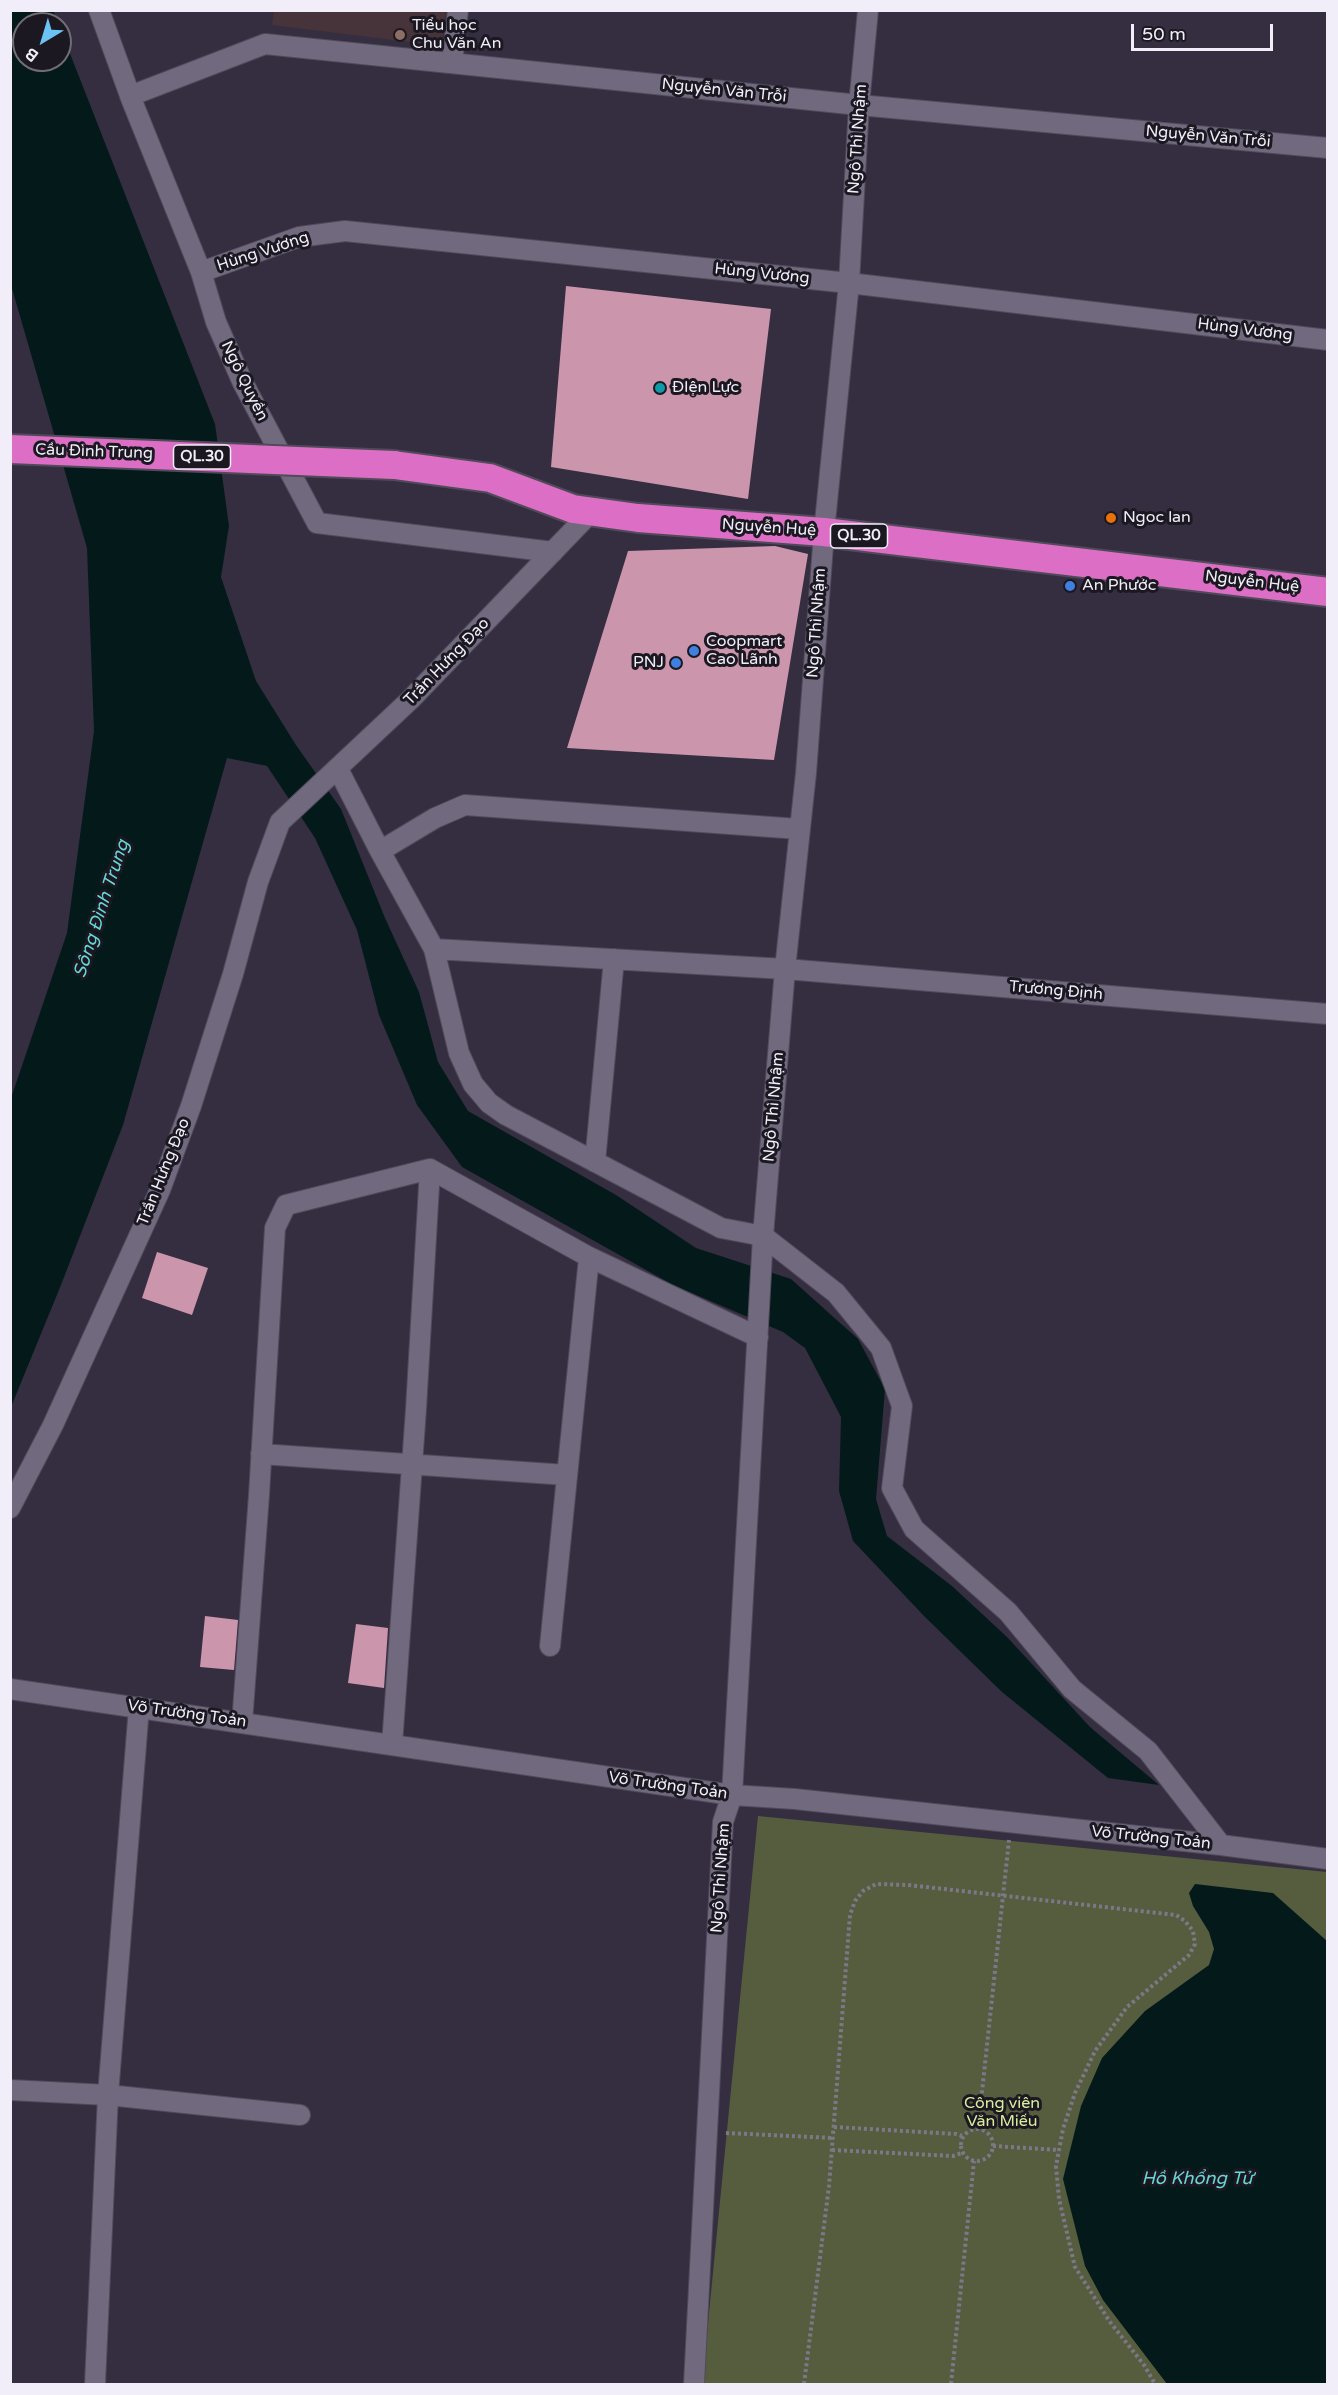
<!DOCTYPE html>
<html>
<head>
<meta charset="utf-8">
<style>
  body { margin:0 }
  #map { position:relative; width:1338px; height:2395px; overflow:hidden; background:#352e41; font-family:"Varela Round",sans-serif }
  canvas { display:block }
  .frame { position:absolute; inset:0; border:12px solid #f1edf9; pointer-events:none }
  .north { position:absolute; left:12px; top:12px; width:60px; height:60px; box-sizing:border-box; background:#1b1821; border:2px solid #716d77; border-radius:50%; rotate:218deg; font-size:16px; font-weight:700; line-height:24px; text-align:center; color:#f1edf9 }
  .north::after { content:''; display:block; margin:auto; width:21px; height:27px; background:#6cc2f3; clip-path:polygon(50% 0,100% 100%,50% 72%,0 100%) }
  .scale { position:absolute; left:1131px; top:24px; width:142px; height:27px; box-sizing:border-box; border:3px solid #f1edf9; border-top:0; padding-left:8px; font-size:18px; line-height:21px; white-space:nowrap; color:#f1edf9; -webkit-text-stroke:4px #1b1821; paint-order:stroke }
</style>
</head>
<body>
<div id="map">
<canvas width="1338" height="2395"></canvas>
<div class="frame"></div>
<div class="north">B</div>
<div class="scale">50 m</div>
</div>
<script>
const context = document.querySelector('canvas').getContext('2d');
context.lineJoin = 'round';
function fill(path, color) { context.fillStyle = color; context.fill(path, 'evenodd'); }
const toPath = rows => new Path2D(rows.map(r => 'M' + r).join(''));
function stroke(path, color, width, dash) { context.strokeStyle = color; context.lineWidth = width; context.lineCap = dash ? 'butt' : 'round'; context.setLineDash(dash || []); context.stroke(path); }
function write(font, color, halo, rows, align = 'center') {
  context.font = font + ' "Varela Round",sans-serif'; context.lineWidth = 6; context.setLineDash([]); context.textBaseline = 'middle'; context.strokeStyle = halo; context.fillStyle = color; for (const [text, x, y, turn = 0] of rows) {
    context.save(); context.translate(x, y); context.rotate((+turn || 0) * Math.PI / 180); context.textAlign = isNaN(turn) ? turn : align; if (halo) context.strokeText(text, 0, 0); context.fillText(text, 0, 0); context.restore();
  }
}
const education = toPath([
  [274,10,446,11,442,46,272,25]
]);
const green = toPath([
  [758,1816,1327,1872,1327,2384,702,2384]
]);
const water = toPath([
  [53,10,59,24,24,24,24,60,60,60,60,28,215,424,229,526,221,577,256,681,296,745,341,809,385,918,419,992,438,1062,468,1111,616,1195,696,1248,791,1279,858,1339,885,1389,876,1499,887,1536,952,1586,1007,1637,1090,1727,1159,1785,1108,1778,1002,1692,924,1616,853,1541,839,1491,841,1417,805,1348,783,1332,673,1285,462,1167,417,1105,379,1015,357,930,315,838,267,766,227,758,123,1125,61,1285,11,1407,11,1098,67,933,94,731,87,548,11,285,11,11],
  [1195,1884,1273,1893,1327,1941,1327,2384,1167,2384,1103,2300,1085,2266,1063,2179,1081,2106,1102,2058,1145,2011,1209,1965,1214,1949,1209,1932,1193,1906,1189,1893]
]);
const building = toPath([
  [566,286,771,309,748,499,551,467],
  [775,546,808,554,774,760,567,748,628,551],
  [157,1252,208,1268,192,1315,142,1298],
  [205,1616,238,1620,234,1670,200,1667],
  [356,1624,388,1628,384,1688,348,1683]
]);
const path = toPath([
  [834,2127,956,2134,962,2136],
  '961 2145a16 16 0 1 1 32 0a16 16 0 1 1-32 0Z',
  [978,2129,1009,1840],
  [726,2133,833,2138],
  [993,2146,1059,2150],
  [832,2150,953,2156,962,2153],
  [804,2384,829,2186,850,1915,855,1901,863,1891,876,1884,908,1885,1176,1915,1185,1921,1193,1931,1195,1944,1189,1955,1127,2007,1095,2051,1075,2093,1063,2129,1056,2166,1059,2199,1075,2267,1110,2322,1144,2365,1155,2384],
  [951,2384,974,2161]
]);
const minor = toPath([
  [99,10,132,101,201,272,216,322,242,381,317,523,553,552],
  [452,63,458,10],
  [130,96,265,44,859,105,1328,148],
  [201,272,299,237,345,231,849,283,1328,340],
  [338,769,380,851,434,949,459,1053,473,1084,489,1103,506,1115,721,1228,763,1236,836,1293,881,1348,902,1406,892,1488,914,1529,1008,1612,1072,1689,1148,1751,1221,1845],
  [380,851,435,818,465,805,799,829],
  [434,949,785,969,1328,1014],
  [595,1162,614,959],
  [261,1454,567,1475],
  [10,1508,53,1425,160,1190,191,1106,233,974,258,882,280,822,410,700,592,511],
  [550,1646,589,1257],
  [10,1689,732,1795,795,1799,1221,1845,1328,1859],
  [242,1723,259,1495,275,1228,286,1205,430,1169,589,1257,758,1337],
  [392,1745,416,1409,430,1169],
  [10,2090,108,2095,300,2115],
  [95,2384,108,2095,139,1707],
  [694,2384,723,1822,732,1795,763,1236,785,969,806,773,824,532,849,283,859,105,868,10]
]);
const highway = toPath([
  [394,465,490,478,573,509,638,518,824,532,1328,592]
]);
const highwayBridge = toPath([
  [10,449,394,465]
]);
const markers = [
  [400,35,6,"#8d6e63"],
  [660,388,6,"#0f9aa8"],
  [1111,518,6,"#e8710a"],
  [1070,586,6,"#3f7fe0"],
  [694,651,6,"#3f7fe0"],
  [676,663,6,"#3f7fe0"]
];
const shields = [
  [202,457,57],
  [859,536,57]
];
const shieldNames = [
  ["QL.30",202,457],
  ["QL.30",859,536]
];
const poiNames = [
  ["Tiểu học",412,26],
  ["Chu Văn An",412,44],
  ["ĐIện Lực",672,388],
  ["Ngoc lan",1123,518],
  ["An Phước",1082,586],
  ["Coopmart",706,642],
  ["Cao Lãnh",706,660],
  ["PNJ",664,663,"right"]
];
const streetNames = [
  ["Nguyễn Văn Trỗi",724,91,6],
  ["Nguyễn Văn Trỗi",1208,137,5],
  ["Ngô Thì Nhậm",858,139,-86],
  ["Hùng Vương",263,252,-18],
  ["Hùng Vương",762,274,6],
  ["Hùng Vương",1245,330,7],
  ["Ngô Quyền",244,381,64],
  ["Cầu Đình Trung",94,452,2],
  ["Nguyễn Huệ",769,528,4],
  ["Nguyễn Huệ",1252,582,7],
  ["Ngô Thì Nhậm",817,623,-86],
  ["Trần Hưng Đạo",447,662,-46],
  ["Trương Định",1056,991,5],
  ["Ngô Thì Nhậm",774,1107,-85],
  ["Trần Hưng Đạo",164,1172,-68],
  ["Võ Trường Toản",187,1714,8],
  ["Võ Trường Toản",668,1786,8],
  ["Võ Trường Toản",1151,1838,6],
  ["Ngô Thì Nhậm",721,1878,-86]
];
const parkNames = [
  ["Công viên",1002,2104],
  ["Văn Miếu",1002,2122]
];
const waterNames = [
  ["Sông Đình Trung",102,909,-72],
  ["Hồ Khổng Tử",1197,2179]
];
fill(education, '#47333a');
fill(green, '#555d3e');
fill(water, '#041a1a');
fill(building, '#cb95ac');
stroke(minor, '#504a59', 22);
stroke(highway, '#504a59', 32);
stroke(path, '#7d7888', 4, [3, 3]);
stroke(minor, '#716a7f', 20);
stroke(highway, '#dc6ec5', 28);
stroke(highwayBridge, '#504a59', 32, []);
stroke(highwayBridge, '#dc6ec5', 28);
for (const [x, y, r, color] of markers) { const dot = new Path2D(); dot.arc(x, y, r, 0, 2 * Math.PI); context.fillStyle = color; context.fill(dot); stroke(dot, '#1b1821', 2); }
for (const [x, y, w] of shields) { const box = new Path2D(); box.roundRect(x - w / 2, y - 12, w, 24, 4.5); context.fillStyle = '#1b1821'; context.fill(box); stroke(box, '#f1edf9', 1.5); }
write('bold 15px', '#f1edf9', null, shieldNames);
write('16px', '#f1edf9', '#1b1821', poiNames, 'left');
write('16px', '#f1edf9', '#1b1821', streetNames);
write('16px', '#daee9f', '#1b1821', parkNames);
write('italic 18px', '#66d7d7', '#1b1821', waterNames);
</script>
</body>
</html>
